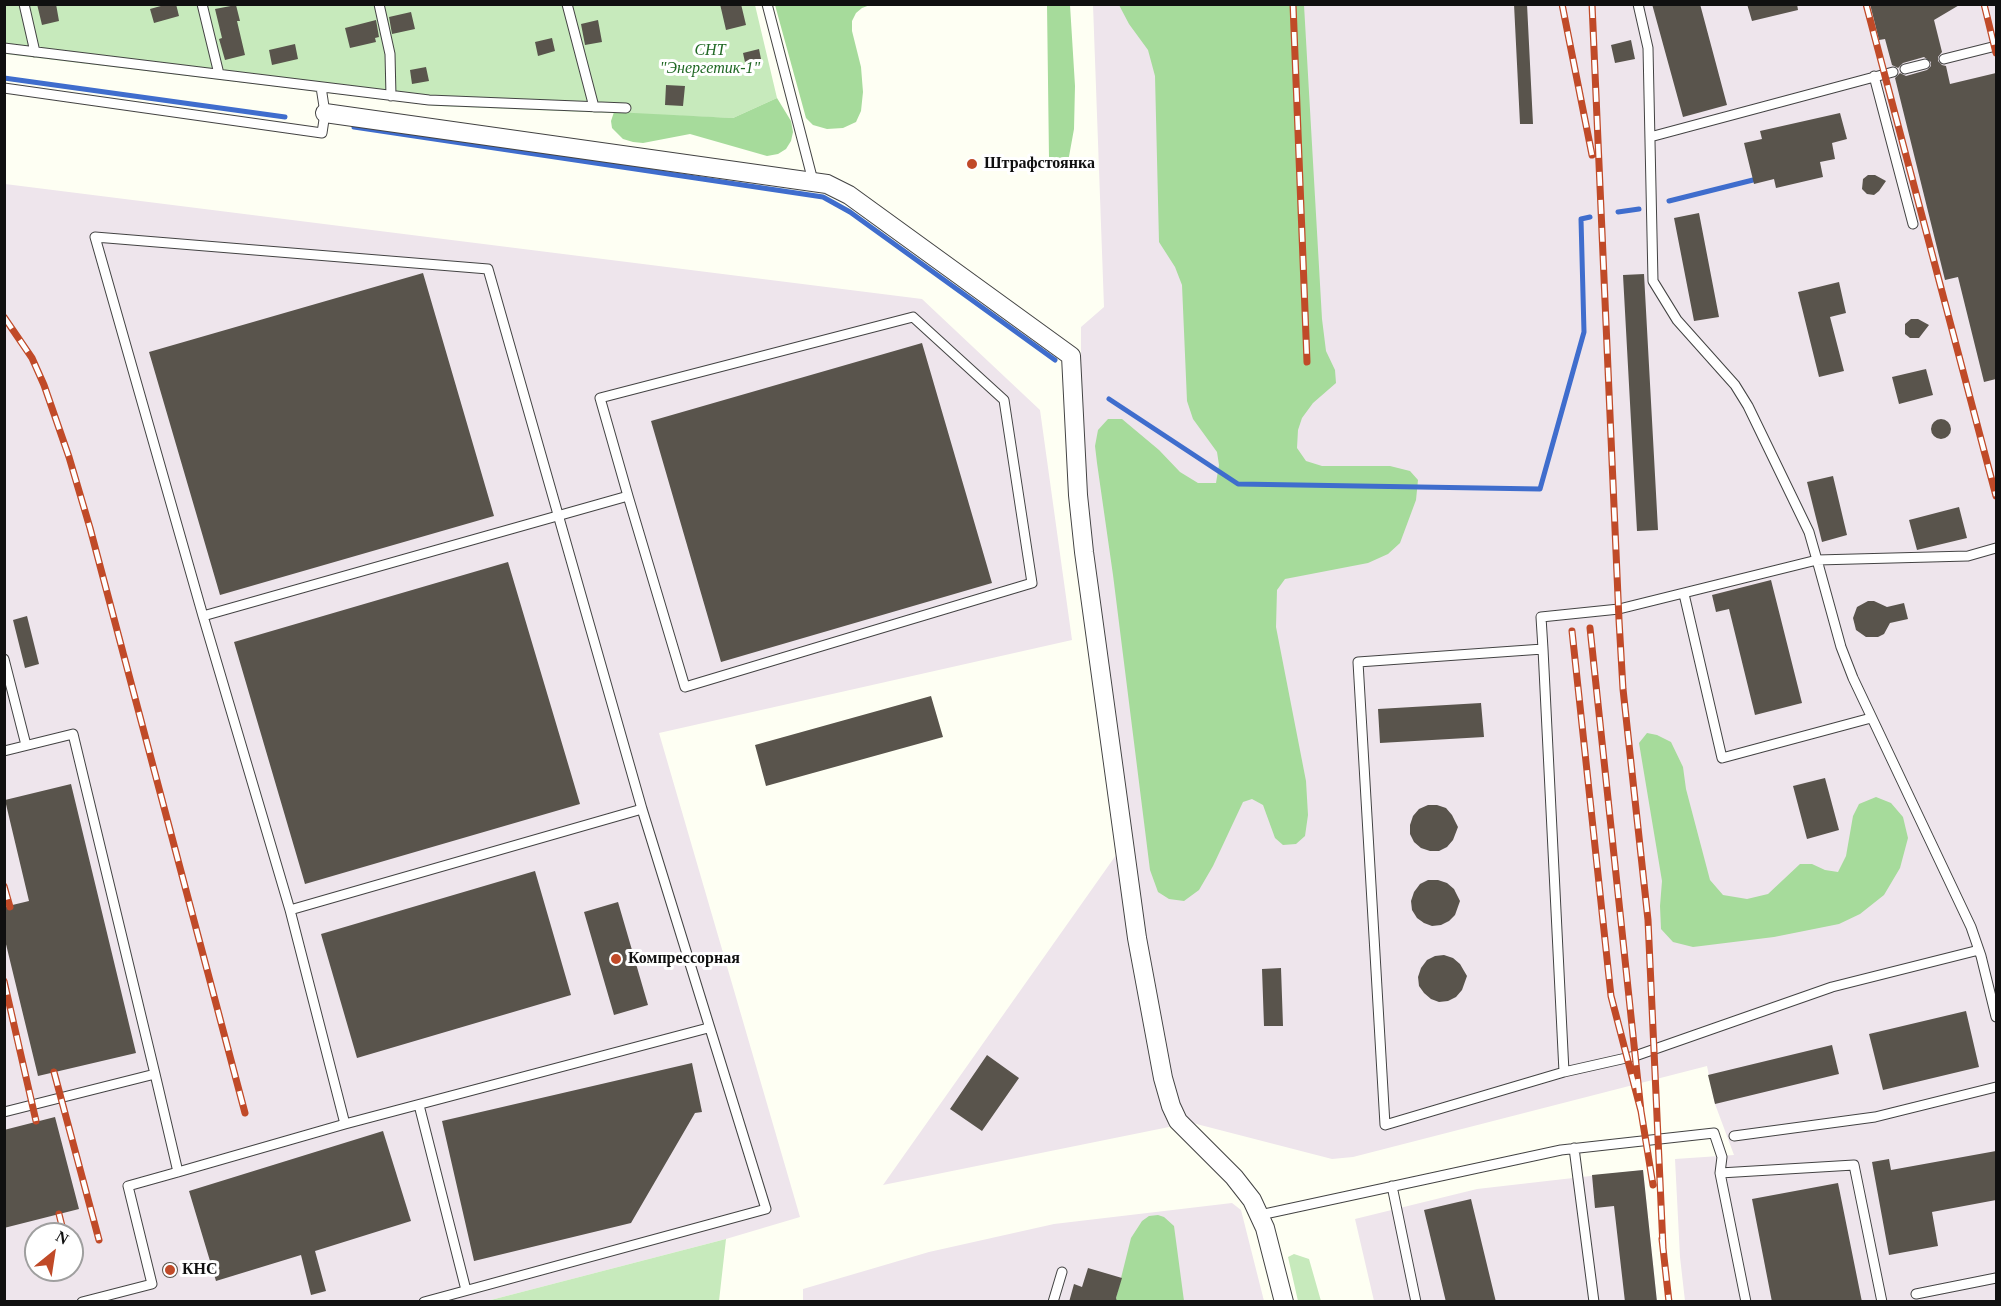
<!DOCTYPE html>
<html>
<head>
<meta charset="utf-8">
<style>
  body { margin:0 }
  #map { position:relative; width:2001px; height:1306px; overflow:hidden; background:#fefff3; font-family:Georgia,serif }
  canvas { display:block }
  .frame { position:absolute; inset:0; border:6px solid #101010; pointer-events:none }
  .north { position:absolute; left:24px; top:1222px; width:60px; height:60px; box-sizing:border-box; background:#fff; border:2px solid #9f9f9f; border-radius:50%; rotate:30deg; font-size:16px; font-weight:700; line-height:24px; text-align:center; color:#101010 }
  .north::after { content:''; display:block; margin:auto; width:21px; height:27px; background:#c04a28; clip-path:polygon(50% 0,100% 100%,50% 72%,0 100%) }
</style>
</head>
<body>
<div id="map">
<canvas width="2001" height="1306"></canvas>
<div class="frame"></div>
<div class="north">N</div>
</div>
<script>
const context = document.querySelector('canvas').getContext('2d');
context.lineJoin = 'round';
function fill(path, color) { context.fillStyle = color; context.fill(path, 'evenodd'); }
const toPath = rows => new Path2D(rows.map(r => 'M' + r).join(''));
function stroke(path, color, width, dash) { context.strokeStyle = color; context.lineWidth = width; context.lineCap = dash ? 'butt' : 'round'; context.setLineDash(dash || []); context.stroke(path); }
function write(font, color, halo, rows, align = 'center') {
  context.font = font + ' Georgia,serif'; context.lineWidth = 6; context.setLineDash([]); context.textBaseline = 'middle'; context.strokeStyle = halo; context.fillStyle = color; for (const [text, x, y, turn = 0] of rows) {
    context.save(); context.translate(x, y); context.rotate((+turn || 0) * Math.PI / 180); context.textAlign = isNaN(turn) ? turn : align; if (halo) context.strokeText(text, 0, 0); context.fillText(text, 0, 0); context.restore();
  }
}
const industrial = toPath([
  [1093,5,1996,5,1996,1301,1685,1301,1680,1257,1675,1159,1734,1155,1715,1104,1707,1066,1353,1157,1332,1159,1181,1120,1144,959,1093,569,1081,441,1081,327,1104,307],
  [5,184,922,299,1040,410,1072,640,659,733,800,1217,726,1239,487,1301,5,1302],
  [36,1234,72,1234,72,1270,36,1270],
  [1121,848,1169,1127,883,1185],
  [1643,1170,1657,1301,1374,1301,1355,1219,1477,1189],
  [1232,1203,1241,1210,1264,1301,803,1302,803,1289,929,1252,1054,1224]
]);
const green = toPath([
  [5,5,755,5,777,98,733,118,437,106,5,54],
  [726,1239,719,1301,487,1301],
  [1294,1254,1309,1259,1321,1301,1298,1301,1288,1257]
]);
const forest = toPath([
  [775,5,870,5,862,8,856,13,852,21,852,31,861,67,863,92,861,111,856,122,843,128,827,129,813,125,806,118],
  [1047,5,1070,5,1075,86,1074,129,1068,162,1063,168,1057,169,1051,165,1049,158],
  [1119,5,1304,5,1322,319,1326,351,1335,370,1336,383,1313,403,1302,418,1298,430,1297,448,1306,461,1322,466,1390,466,1410,471,1418,480,1416,500,1400,543,1388,554,1368,563,1285,579,1277,590,1276,627,1306,781,1308,815,1305,836,1296,844,1283,845,1275,838,1263,805,1252,799,1243,802,1213,866,1199,890,1184,901,1169,899,1158,892,1150,870,1113,575,1097,463,1095,446,1098,430,1108,419,1122,419,1159,450,1180,472,1198,483,1216,483,1219,465,1217,452,1193,419,1187,401,1182,285,1175,267,1159,242,1155,76,1148,50,1129,24],
  [777,98,791,121,793,132,791,141,786,149,778,154,767,156,690,134,643,143,633,142,623,139,612,128,611,121,614,112,733,118],
  [1647,733,1657,735,1671,742,1683,767,1686,789,1710,880,1723,895,1747,899,1768,894,1800,864,1812,864,1825,870,1838,872,1846,856,1853,816,1859,804,1876,797,1891,803,1903,817,1908,838,1900,868,1884,895,1860,914,1839,924,1774,937,1693,947,1673,942,1661,929,1660,906,1662,881,1639,743],
  [1158,1215,1164,1217,1174,1226,1184,1301,1115,1302,1131,1238,1142,1221,1149,1216]
]);
const stream = toPath([
  [4,78,285,117],
  [354,127,823,197,850,212,1055,360],
  [1669,201,1753,180],
  [1618,212,1639,209],
  [1109,399,1238,484,1540,489,1584,332,1581,219,1590,217]
]);
const building = toPath([
  [37,4,56,4,59,21,42,25],
  [168,4,176,4,179,16,154,23,150,9],
  [720,4,741,4,746,25,726,30],
  [1514,4,1527,4,1533,124,1520,124],
  [1652,4,1700,4,1727,105,1683,117],
  [1747,4,1797,4,1798,10,1752,21],
  [1870,4,1961,4,1934,20,1942,52,1938,57,1938,61,1942,65,1946,66,1950,84,1996,73,1996,379,1984,382,1958,277,1945,280,1895,78,1900,73,1906,76,1927,70,1931,66,1931,62,1924,57,1903,63,1898,68,1892,65,1885,39,1879,40],
  [236,5,240,21,237,21,245,55,225,60,219,39,222,38,215,9],
  [411,12,415,29,392,34,389,17],
  [376,20,379,37,375,38,376,42,350,48,345,28],
  [598,20,602,42,585,45,581,24],
  [552,38,555,51,538,56,535,42],
  [1631,40,1635,59,1615,63,1611,45],
  [295,44,298,59,272,65,269,50],
  [759,49,762,64,746,67,743,53],
  [426,67,429,81,412,84,410,70],
  [666,85,685,86,683,106,665,105],
  [1840,113,1847,139,1832,143,1835,159,1820,162,1823,177,1776,188,1774,179,1754,184,1744,143,1762,139,1760,131],
  [1868,175,1875,175,1886,181,1879,191,1874,195,1867,194,1862,189,1863,179],
  [1699,213,1719,317,1694,321,1674,218],
  [423,273,494,516,220,595,149,352],
  [1644,274,1658,530,1637,531,1623,275],
  [1839,282,1846,313,1830,317,1844,371,1819,377,1798,292],
  [1911,319,1918,319,1929,325,1919,338,1910,338,1905,334,1905,324],
  [922,343,992,583,721,662,651,421],
  [1926,369,1933,395,1899,404,1892,377],
  '1931 429a10 10 0 1 1 20 0a10 10 0 1 1-20 0Z',
  [1833,476,1847,535,1822,542,1807,482],
  [1959,507,1967,538,1917,550,1909,520],
  [508,562,580,804,305,884,234,642],
  [1771,580,1802,703,1755,715,1729,609,1716,612,1712,595],
  [1868,601,1874,601,1887,607,1904,603,1908,619,1890,623,1884,634,1878,637,1866,637,1856,630,1853,618,1857,607],
  [27,616,39,664,25,668,13,620],
  [931,696,943,737,766,786,755,745],
  [1481,703,1484,737,1380,743,1378,709],
  [1825,778,1839,830,1807,839,1793,786],
  [71,784,136,1053,38,1076,4,936,4,907,29,901,5,800],
  [1428,805,1437,805,1446,808,1452,815,1458,827,1453,840,1447,847,1439,851,1430,851,1421,848,1414,842,1410,834,1410,825,1413,816,1419,809],
  [535,871,571,995,357,1058,321,934],
  [1428,880,1438,880,1447,883,1454,889,1460,901,1455,915,1449,921,1441,925,1432,926,1424,923,1417,918,1412,910,1411,901,1414,892,1420,884],
  [618,902,648,1005,614,1015,584,912],
  [1444,955,1453,958,1460,964,1467,976,1462,990,1456,997,1448,1001,1439,1002,1431,999,1424,993,1419,986,1418,977,1421,968,1427,960,1435,956],
  [1281,968,1283,1026,1264,1026,1262,969],
  [1966,1011,1979,1067,1883,1090,1869,1034],
  [1832,1045,1839,1074,1715,1104,1708,1075],
  [987,1055,1019,1078,982,1131,950,1109],
  [692,1063,702,1112,695,1113,631,1223,474,1261,442,1121],
  [55,1117,79,1209,4,1228,4,1130],
  [383,1131,411,1221,315,1251,326,1291,311,1295,301,1255,216,1281,189,1191],
  [1996,1151,1996,1200,1932,1212,1938,1246,1889,1255,1872,1162,1889,1159,1891,1170],
  [1643,1170,1657,1302,1625,1302,1614,1206,1595,1208,1592,1175],
  [1838,1183,1862,1302,1772,1302,1752,1199],
  [1471,1199,1496,1302,1446,1302,1424,1210],
  '162 1270a8 8 0 1 1 16 0a8 8 0 1 1-16 0Z',
  [1088,1268,1122,1278,1116,1298,1117,1302,1069,1302,1074,1284,1082,1287]
]);
const lane = toPath([
  [24,4,35,52],
  [202,4,219,74],
  [379,4,390,54,391,96],
  [567,4,594,107],
  [767,4,813,181],
  [4,48,429,100,626,108],
  [1944,59,1996,46],
  [1905,69,1925,64],
  [1874,76,1913,224],
  [4,88,322,133,325,113,321,87],
  [1650,137,1893,72],
  [1996,548,1968,556,1817,560,1841,647,1853,678,1971,927,1981,956,1996,1017],
  [1684,594,1722,758,1871,718],
  [203,616,628,496,685,687,1032,583,1004,400,913,317,600,398,628,496],
  [1543,649,1541,617,1619,609,1817,560,1809,532,1748,406,1735,385,1677,320,1653,281,1648,48,1638,4],
  [4,659,26,745],
  [4,751,73,734,155,1074,4,1112],
  [290,910,642,809],
  [1564,1072,1543,649,1358,662,1385,1125,1564,1072,1635,1056,1832,987,1979,950],
  [155,1074,178,1172,345,1124,708,1028],
  [419,1105,466,1290],
  [345,1124,290,910,203,616,95,237,488,269,642,809,766,1209,424,1302],
  [1734,1136,1875,1117,1996,1087],
  [1574,1148,1594,1302],
  [1720,1173,1854,1165,1882,1302],
  [1392,1186,1416,1302],
  [1260,1215,1561,1150,1714,1133,1722,1157,1720,1173,1746,1302],
  [1916,1294,1996,1278],
  [82,1302,152,1284,128,1186,178,1172],
  [1053,1302,1062,1272]
]);
const street = toPath([
  [325,113,827,184,849,195,1071,356,1078,495,1084,552,1137,938,1163,1078,1171,1106,1178,1121,1234,1177,1252,1200,1265,1228,1284,1302]
]);
const rail = toPath([
  [1293,4,1307,362],
  [1562,4,1592,155],
  [1592,4,1619,620,1623,689,1648,920,1663,1247],
  [1866,4,1996,496],
  [1984,4,1996,53],
  [4,317,32,358,44,385,69,457,90,528,245,1113],
  [1572,631,1611,996,1641,1111,1590,628],
  [4,886,10,907],
  [4,981,36,1121],
  [54,1072,99,1240],
  [1641,1111,1653,1185],
  [59,1214,64,1234],
  [1662,1239,1669,1302]
]);
const markers = [
  [972,164,6,"#c04a28"],
  [616,959,6,"#c04a28"],
  [170,1270,6,"#c04a28"]
];
const parkNames = [
  ["СНТ",710,51],
  ["\"Энергетик-1\"",710,69]
];
const poiNames = [
  ["Штрафстоянка",984,164],
  ["Компрессорная",628,959],
  ["КНС",182,1270]
];
fill(industrial, '#eee5ec');
fill(green, '#c7eabc');
fill(forest, '#a6db9b');
stroke(stream, '#3f6dcd', 5);
fill(building, '#59544c');
stroke(lane, '#434343', 11);
stroke(street, '#434343', 20);
stroke(lane, '#fff', 9);
stroke(street, '#fff', 18);
stroke(rail, '#c04a28', 7);
stroke(rail, '#fff', 4.5, [14]);
for (const [x, y, r, color] of markers) { const dot = new Path2D(); dot.arc(x, y, r, 0, 2 * Math.PI); context.fillStyle = color; context.fill(dot); stroke(dot, '#fff', 2); }
write('italic 16px', '#206824', '#fff', parkNames);
write('bold 16px', '#101010', '#fff', poiNames, 'left');
</script>
</body>
</html>
